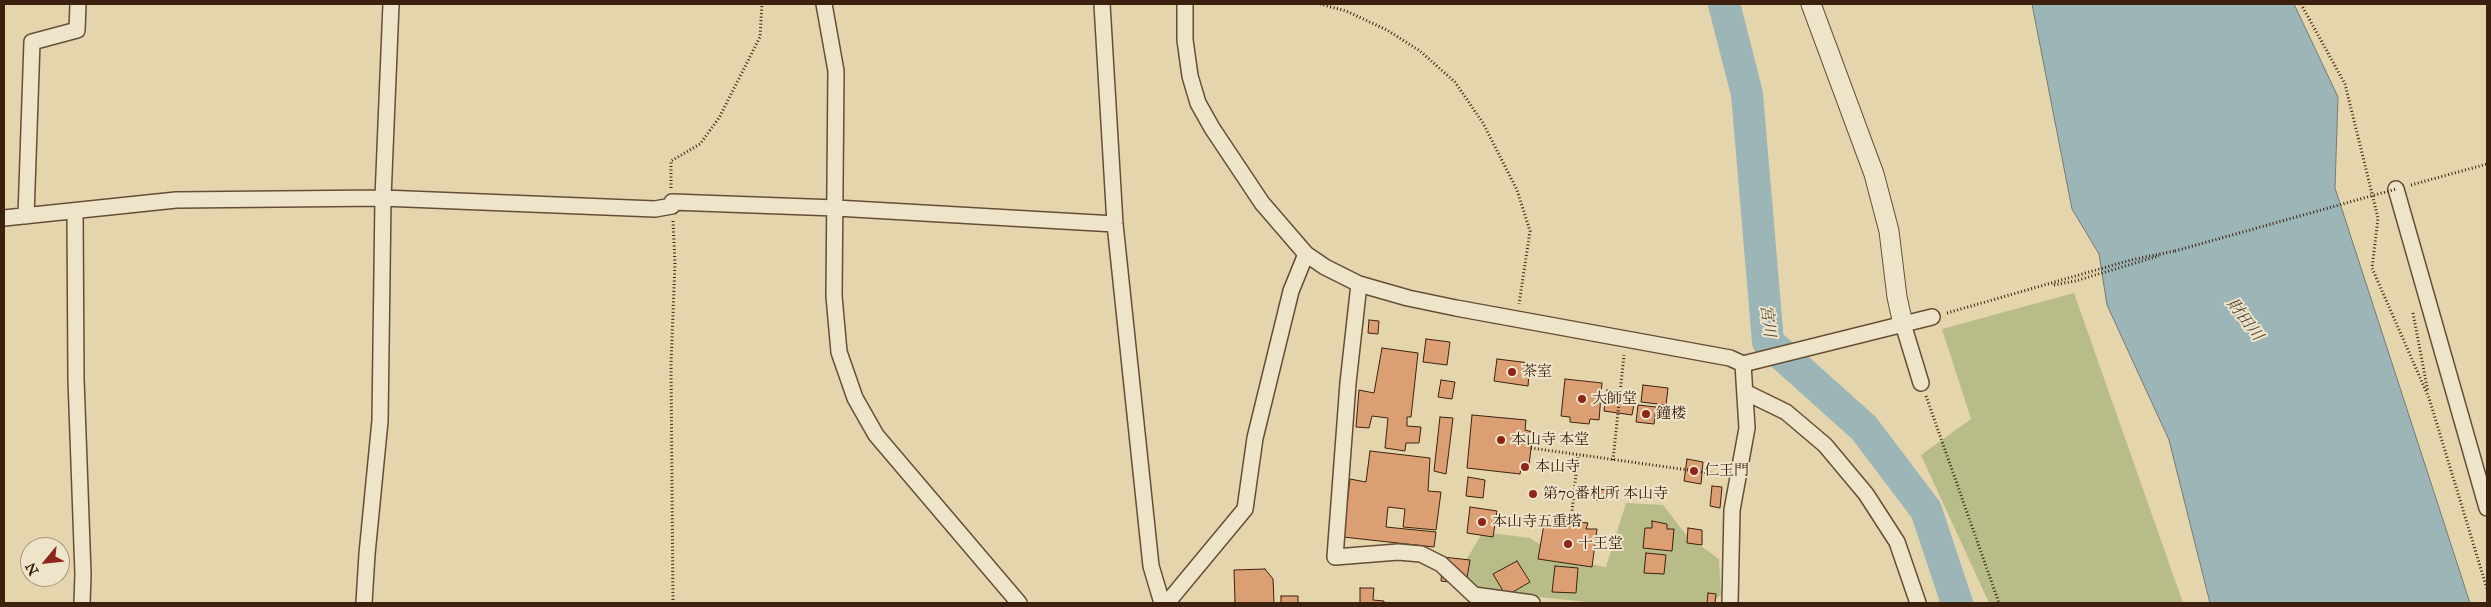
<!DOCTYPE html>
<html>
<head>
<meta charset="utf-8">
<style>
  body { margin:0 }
  #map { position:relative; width:2491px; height:607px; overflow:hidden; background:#e5d5ad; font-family:"IM FELL Great Primer",serif }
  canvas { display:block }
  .frame { position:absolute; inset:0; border:5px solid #3c210f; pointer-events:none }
  .north { position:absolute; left:20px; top:537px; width:50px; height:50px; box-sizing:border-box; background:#eee4ca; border:1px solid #a7967f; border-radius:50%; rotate:242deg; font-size:14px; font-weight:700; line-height:20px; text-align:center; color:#3c210f }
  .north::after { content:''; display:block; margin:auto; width:18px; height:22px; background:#8f2418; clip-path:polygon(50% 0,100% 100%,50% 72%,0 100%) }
</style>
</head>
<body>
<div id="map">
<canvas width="2491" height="607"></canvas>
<div class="frame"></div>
<div class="north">N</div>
</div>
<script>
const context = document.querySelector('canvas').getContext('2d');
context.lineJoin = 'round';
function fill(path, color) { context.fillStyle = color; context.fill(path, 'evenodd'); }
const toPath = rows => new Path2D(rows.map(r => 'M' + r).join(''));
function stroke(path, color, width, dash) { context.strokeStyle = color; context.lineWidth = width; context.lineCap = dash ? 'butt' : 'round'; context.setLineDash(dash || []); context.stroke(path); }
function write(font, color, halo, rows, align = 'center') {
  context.font = font + ' "IM FELL Great Primer","Noto Serif JP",serif'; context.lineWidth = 4; context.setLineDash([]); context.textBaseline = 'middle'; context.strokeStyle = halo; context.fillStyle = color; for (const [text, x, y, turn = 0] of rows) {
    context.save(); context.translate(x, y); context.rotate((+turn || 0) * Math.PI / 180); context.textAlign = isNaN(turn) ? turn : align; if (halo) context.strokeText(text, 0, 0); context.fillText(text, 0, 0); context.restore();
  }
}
const green = toPath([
  [2074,293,2183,603,1989,603,1921,455,1971,419,1942,329],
  [1626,503,1663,505,1687,536,1719,559,1721,595,1710,603,1597,603,1479,591,1460,570,1483,532,1530,538,1562,559,1606,567]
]);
const water = toPath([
  [2032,4,2294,4,2338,97,2335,188,2470,603,2210,603,2169,440,2107,305,2099,254,2072,209,2032,4]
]);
const river = toPath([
  [1724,4,1747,94,1768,342,1864,428,1926,510,1957,603]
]);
const building = toPath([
  [1369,320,1379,321,1378,334,1368,333,1369,320],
  [1426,339,1450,342,1447,365,1423,362,1426,339],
  [1382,348,1418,353,1411,417,1407,417,1407,426,1421,427,1419,443,1406,443,1405,451,1385,448,1388,418,1372,416,1369,428,1356,427,1359,390,1374,393,1382,348],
  [1497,359,1530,363,1528,386,1494,381,1497,359],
  [1565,379,1602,383,1599,420,1590,419,1589,424,1570,422,1570,417,1561,416,1565,379],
  [1441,380,1455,382,1452,399,1438,397,1441,380],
  [1643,385,1668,388,1666,405,1641,402,1643,385],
  [1607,390,1636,393,1632,415,1604,411,1607,390],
  [1638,405,1656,407,1654,424,1636,422,1638,405],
  [1472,415,1526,420,1525,430,1533,432,1529,465,1522,464,1520,474,1467,468,1472,415],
  [1440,417,1453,418,1446,474,1434,471,1440,417],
  [1370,451,1430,458,1428,491,1441,492,1436,530,1403,527,1405,509,1388,507,1386,527,1436,532,1434,547,1343,537,1350,479,1366,482,1370,451],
  [1687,459,1703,462,1701,484,1684,481,1687,459],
  [1468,477,1485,480,1483,498,1466,496,1468,477],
  [1712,486,1722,487,1720,508,1710,506,1712,486],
  [1598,489,1607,490,1607,500,1596,500,1598,489],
  [1470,507,1497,511,1493,537,1467,533,1470,507],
  [1556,519,1588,523,1586,529,1597,529,1592,567,1538,559,1544,524,1555,526,1556,519],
  [1652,521,1667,524,1667,529,1674,529,1672,551,1643,548,1645,528,1652,528,1652,521],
  [1688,528,1702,530,1702,545,1687,543,1688,528],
  [1646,553,1666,555,1664,574,1644,573,1646,553],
  [1443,557,1470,560,1466,584,1441,581,1443,557],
  [1517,561,1530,582,1506,596,1493,574,1517,561],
  [1555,566,1578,568,1576,593,1552,592,1555,566],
  [1265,569,1273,579,1274,603,1231,603,1235,602,1234,570,1265,569],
  [1360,588,1374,588,1373,600,1384,601,1384,603,1360,603,1360,588],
  [1708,593,1716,594,1715,603,1707,603,1708,593],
  [1281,596,1298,596,1298,603,1281,603,1281,596]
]);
const path = toPath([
  [1320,4,1346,11,1387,30,1420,51,1455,82,1483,123,1517,190,1530,231,1519,304],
  [2301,4,2345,84,2378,218,2372,268,2429,398,2487,589],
  [2411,185,2487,164],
  [671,188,671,161,700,144,719,118,760,37,762,4],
  [673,221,675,263,671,364,673,603],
  [2054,285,2075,281,2159,256],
  [1947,313,2131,260,2175,251],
  [2413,313,2428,392],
  [1926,396,1999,603],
  [1531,448,1724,475],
  [1613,460,1624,355],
  [1571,521,1578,455]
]);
const minor = toPath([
  [824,4,836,71,834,296,839,352,855,398,876,435,1019,603],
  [1102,4,1115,224,1151,566,1162,603],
  [1185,4,1185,40,1190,76,1198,103,1212,128,1262,203,1306,254,1325,267,1359,284,1408,298,1456,308,1730,358,1743,364,1932,317],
  [2396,189,2487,508],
  [672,202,836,208,1115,224],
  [75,211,76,379,83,574,82,603],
  [26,216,32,42,77,30,78,4],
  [4,218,176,200,383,198,655,209,672,206],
  [1359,284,1348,383,1335,557,1398,552,1421,554,1441,564,1474,595,1532,603],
  [1903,324,1921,383],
  [1745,392,1786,412,1825,445,1866,494,1897,542,1918,603],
  [364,603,367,554,380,421,383,198,391,4],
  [1167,603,1245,509,1255,438,1291,291,1306,254],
  [1730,603,1732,510,1747,428,1743,364]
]);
const tertiary = toPath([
  [1811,4,1874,174,1889,231,1897,297,1903,324]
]);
const pathBridge = toPath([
  [2175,251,2396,189]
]);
const markers = [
  [1512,372,5,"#8f2418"],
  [1582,399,5,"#8f2418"],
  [1646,414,5,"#8f2418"],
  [1501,440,5,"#8f2418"],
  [1525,467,5,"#8f2418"],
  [1694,471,5,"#8f2418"],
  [1533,494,5,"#8f2418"],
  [1482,522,5,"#8f2418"],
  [1568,544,5,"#8f2418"]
];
const poiNames = [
  ["茶室",1522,372],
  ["大師堂",1592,399],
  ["鐘楼",1656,414],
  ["本山寺 本堂",1511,440],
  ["本山寺",1535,467],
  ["仁王門",1704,471],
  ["第70番札所 本山寺",1543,494],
  ["本山寺五重塔",1492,522],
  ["十王堂",1578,544]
];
const waterNames = [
  ["財田川",2244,320,53],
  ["宮川",1767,321,83]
];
fill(green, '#b8bc88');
fill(water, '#9cb5b7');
stroke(water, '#767a74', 1);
stroke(river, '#9cb5b7', 32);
fill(building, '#db9f73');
stroke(building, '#3c210f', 1);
stroke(minor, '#664e36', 18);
stroke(tertiary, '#664e36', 21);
stroke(path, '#3c210f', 3, [1, 2.5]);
stroke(minor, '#eee4ca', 15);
stroke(tertiary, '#eee4ca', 19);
stroke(pathBridge, '#3c210f', 3, [1, 2.5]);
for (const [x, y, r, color] of markers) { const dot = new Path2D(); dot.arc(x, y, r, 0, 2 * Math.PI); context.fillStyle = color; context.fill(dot); stroke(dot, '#eee4ca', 2); }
write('15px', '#3c210f', '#eee4ca', poiNames, 'left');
write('italic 16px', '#544639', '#eee4ca', waterNames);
</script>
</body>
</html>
